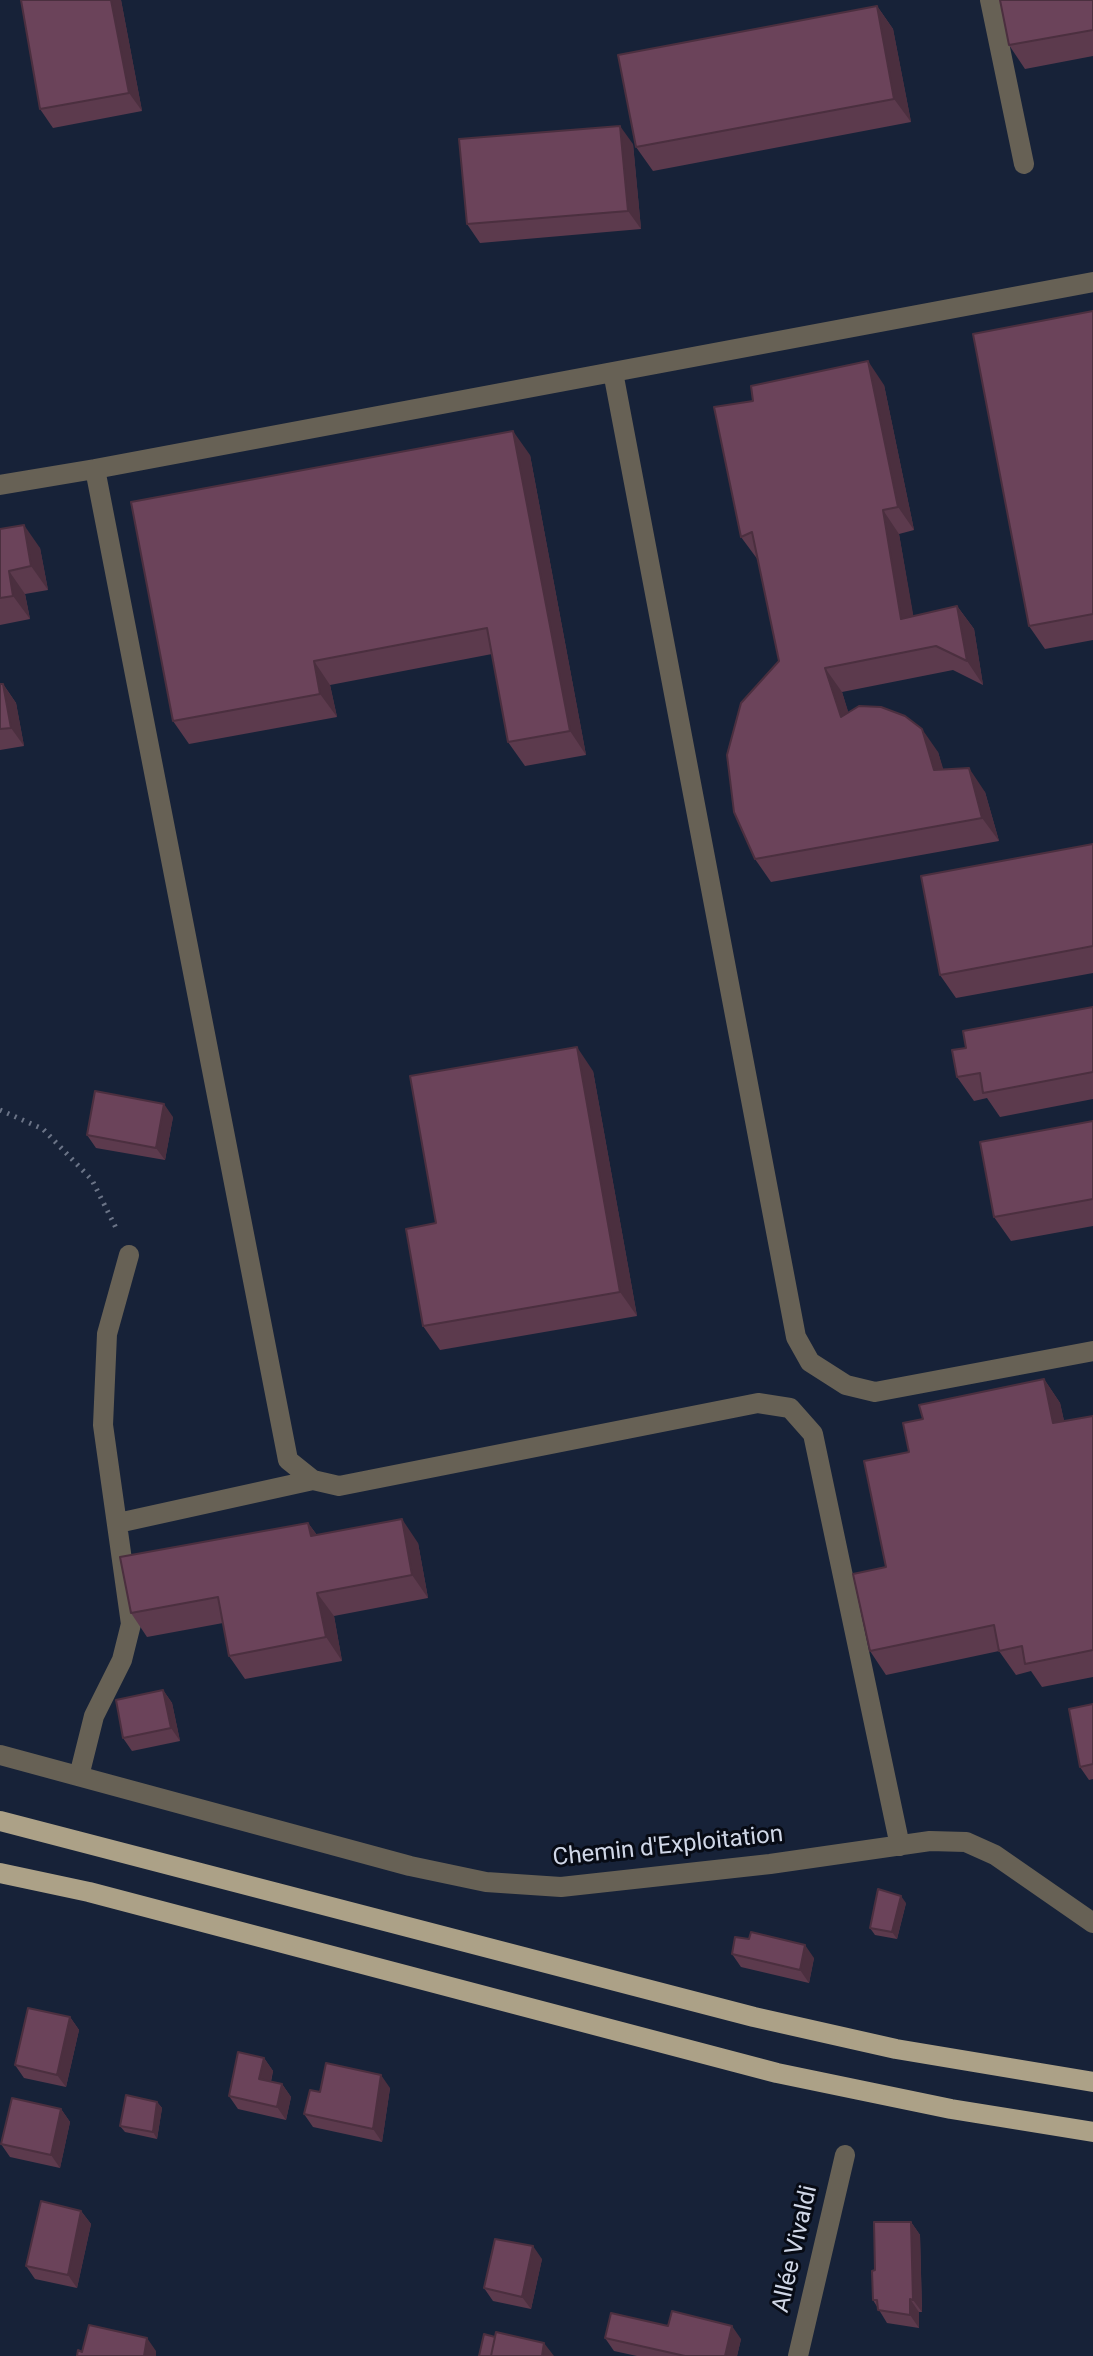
<!DOCTYPE html>
<html>
<head>
<meta charset="utf-8">
<style>
  body { margin:0 }
  canvas { display:block; background:#172238 }
</style>
</head>
<body>
<canvas width="1093" height="2356"></canvas>
<script>
const context = document.querySelector('canvas').getContext('2d');
context.lineJoin = 'round';
const toPath = rows => new Path2D(rows.map(r => 'M' + r).join(''));
function stroke(path, color, width, dash) { context.strokeStyle = color; context.lineWidth = width; context.lineCap = dash ? 'butt' : 'round'; context.setLineDash(dash || []); context.stroke(path); }
function fill(path, color) { context.fillStyle = color; context.fill(path, 'evenodd'); }
function write(font, color, halo, rows, align = 'center') {
  context.font = font + ' Roboto,sans-serif'; context.lineWidth = 6; context.setLineDash([]); context.textBaseline = 'middle'; context.strokeStyle = halo; context.fillStyle = color; for (const [text, x, y, turn = 0] of rows) {
    context.save(); context.translate(x, y); context.rotate((+turn || 0) * Math.PI / 180); context.textAlign = isNaN(turn) ? turn : align; if (halo) context.strokeText(text, 0, 0); context.fillText(text, 0, 0); context.restore();
  }
}
const path = toPath([
  [0,1110,43,1129,92,1180,118,1232]
]);
const minor = toPath([
  [990,0,1024,164],
  [613,372,796,1337,810,1362,846,1385,875,1392,1093,1351],
  [95,469,1093,282],
  [0,485,95,469,288,1460,313,1480,339,1486,758,1403,790,1408,813,1434,900,1846],
  [118,1523,313,1480],
  [0,1755,410,1866,486,1882,561,1887,770,1864,930,1841,966,1842,995,1855,1093,1923],
  [79,1776,94,1716,122,1660,131,1624,103,1425,107,1334,129,1255],
  [798,2356,845,2155]
]);
const major = toPath([
  [0,1821,754,2017,896,2049,1093,2082],
  [0,1873,89,1892,777,2073,951,2109,1093,2132]
]);
const wall = toPath([
  [21,0,121,0,142,111,53,128,40,109],
  [1093,0,1093,56,1025,69,1009,45],
  [877,6,893,29,911,122,653,171,636,147],
  [633,144,641,229,480,243,467,224],
  [1093,311,1093,640,1045,649,1029,626],
  [884,385,914,530,899,534,913,616,957,606,974,629,983,685,953,670,842,692,848,712,938,752,943,770,985,792,999,841,771,882,755,859,779,661,758,560,741,537],
  [530,455,586,755,525,766,508,742,492,654,330,685,337,717,189,744,173,721],
  [0,529,40,548,48,590,25,594,30,619,0,625],
  [0,684,3,684,16,703,24,746,0,750],
  [1093,844,1093,973,956,998,940,975],
  [1093,1007,1093,1099,1000,1117,987,1098,974,1101,957,1077,966,1048],
  [593,1071,637,1316,440,1350,423,1326,436,1223],
  [173,1117,165,1160,96,1148,87,1135],
  [1093,1121,1093,1226,1011,1241,994,1217],
  [1044,1379,1060,1403,1064,1421,1093,1416,1093,1677,1042,1687,1031,1671,1016,1675,999,1651,886,1675,870,1651,909,1452,923,1419],
  [308,1523,317,1535,418,1543,428,1598,334,1616,342,1661,245,1679,229,1656,223,1623,147,1637,131,1613],
  [163,1690,172,1703,180,1741,132,1751,123,1738],
  [1093,1704,1093,1779,1089,1780,1080,1767],
  [906,1903,897,1939,875,1935,870,1928],
  [732,1954,814,1958,809,1983,741,1967],
  [70,2017,79,2030,66,2087,24,2078,15,2065],
  [264,2058,273,2071,271,2082,282,2084,291,2097,286,2120,238,2109,229,2096],
  [390,2088,382,2142,313,2127,304,2114],
  [157,2102,162,2108,157,2139,125,2132,120,2126],
  [61,2109,70,2122,60,2168,10,2157,1,2144],
  [81,2211,91,2224,77,2288,35,2279,26,2266],
  [911,2222,920,2235,922,2312,919,2312,919,2328,887,2323,873,2300,875,2270],
  [542,2259,531,2309,493,2301,484,2288],
  [668,2326,741,2339,737,2356,637,2356,614,2351,605,2338]
]);
const shadedWall = toPath([
  [111,0,121,0,142,111,129,93],
  [877,6,893,29,911,122,894,99],
  [620,126,633,144,641,229,628,211],
  [868,361,884,385,914,530,898,507],
  [513,431,530,455,586,755,570,731],
  [883,510,899,534,918,642,901,619],
  [24,525,40,548,48,590,31,566],
  [9,571,25,594,30,619,13,596],
  [957,606,974,629,983,685,967,661],
  [314,661,330,685,337,717,320,694],
  [825,668,842,692,857,740,841,717],
  [3,684,16,703,24,746,11,728],
  [922,729,938,752,951,794,934,770],
  [969,768,985,792,999,841,982,818],
  [577,1047,593,1071,637,1316,620,1292],
  [164,1104,173,1117,165,1160,156,1148],
  [1044,1379,1060,1403,1070,1447,1053,1423],
  [402,1519,418,1543,428,1598,412,1575],
  [308,1523,325,1546,311,1536],
  [317,1593,334,1616,342,1661,326,1637],
  [163,1690,172,1703,180,1741,171,1728],
  [901,1896,906,1903,897,1939,892,1932],
  [805,1945,814,1958,809,1983,800,1970],
  [70,2017,79,2030,66,2087,57,2075],
  [264,2058,273,2071,268,2092,259,2079],
  [381,2075,390,2088,382,2142,373,2129],
  [282,2084,291,2097,286,2120,277,2107],
  [157,2102,162,2108,157,2139,153,2132],
  [61,2109,70,2122,60,2168,51,2155],
  [81,2211,91,2224,77,2288,68,2275],
  [911,2222,920,2235,922,2312,913,2300],
  [533,2246,542,2259,531,2309,522,2297],
  [910,2299,919,2312,919,2328,910,2315],
  [732,2326,741,2339,737,2356,725,2356],
  [147,2338,156,2351,156,2356,144,2356],
  [544,2343,554,2356,542,2356]
]);
const building = toPath([
  [21,0,111,0,129,93,40,109,21,0],
  [1000,0,1093,0,1093,30,1009,45,1000,0],
  [877,6,894,99,636,147,618,55,877,6],
  [620,126,628,211,467,224,459,139,620,126],
  [1093,311,1093,614,1029,626,973,334,1093,311],
  [868,361,898,507,883,510,901,619,957,606,967,661,936,646,825,668,841,717,859,706,881,707,905,716,922,729,934,770,969,768,982,818,755,859,734,812,727,755,741,703,779,661,752,532,741,537,714,407,753,401,751,386,868,361],
  [513,431,570,731,508,742,487,628,314,661,320,694,173,721,131,502,513,431],
  [24,525,31,566,9,571,13,596,0,598,0,529,24,525],
  [0,684,3,684,11,728,0,729,0,684],
  [1093,844,1093,946,940,975,921,876,1093,844],
  [1093,1007,1093,1072,983,1093,980,1073,957,1077,952,1050,966,1048,963,1031,1093,1007],
  [577,1047,620,1292,423,1326,406,1229,436,1223,410,1076,577,1047],
  [95,1091,164,1104,156,1148,87,1135,95,1091],
  [1093,1121,1093,1199,994,1217,980,1142,1093,1121],
  [1044,1379,1053,1423,1093,1416,1093,1650,1025,1664,1022,1646,999,1651,994,1625,870,1651,853,1574,886,1567,864,1461,909,1452,903,1423,923,1419,919,1405,1044,1379],
  [402,1519,412,1575,317,1593,326,1637,229,1656,218,1597,131,1613,120,1557,308,1523,311,1536,402,1519],
  [163,1690,171,1728,123,1738,116,1700,163,1690],
  [1093,1704,1093,1764,1080,1767,1069,1709,1093,1704],
  [878,1889,901,1896,892,1932,870,1928,878,1889],
  [751,1932,805,1945,800,1970,732,1954,735,1937,749,1939,751,1932],
  [28,2008,70,2017,57,2075,15,2065,28,2008],
  [238,2052,264,2058,259,2079,282,2084,277,2107,229,2096,238,2052],
  [326,2063,381,2075,373,2129,304,2114,310,2090,320,2092,326,2063],
  [126,2095,157,2102,153,2132,120,2126,126,2095],
  [12,2098,61,2109,51,2155,1,2144,12,2098],
  [41,2201,81,2211,68,2275,26,2266,41,2201],
  [874,2222,911,2222,913,2300,910,2299,910,2315,878,2310,877,2300,873,2300,872,2271,875,2270,874,2222],
  [495,2239,533,2246,522,2297,484,2288,495,2239],
  [672,2311,732,2326,725,2356,685,2356,605,2338,611,2313,668,2326,672,2311],
  [89,2325,147,2338,144,2356,77,2356,78,2350,82,2352,89,2325],
  [496,2332,544,2343,542,2356,491,2356,496,2332],
  [484,2334,495,2337,491,2356,479,2356,484,2334]
]);
const streetNames = [
  ["Chemin d'Exploitation",668,1847,-6],
  ["Allée Vivaldi",796,2249,-77]
];
stroke(path, '#6b7487', 5, [2, 6]);
stroke(minor, '#676155', 20);
stroke(major, '#aca187', 20);
fill(wall, '#5c3a4d');
fill(shadedWall, '#4b2f3f');
fill(building, '#6b435a');
stroke(building, '#4b2f3f', 2);
write('24px', '#d0d7e7', '#070b15', streetNames);
</script>
</body>
</html>
